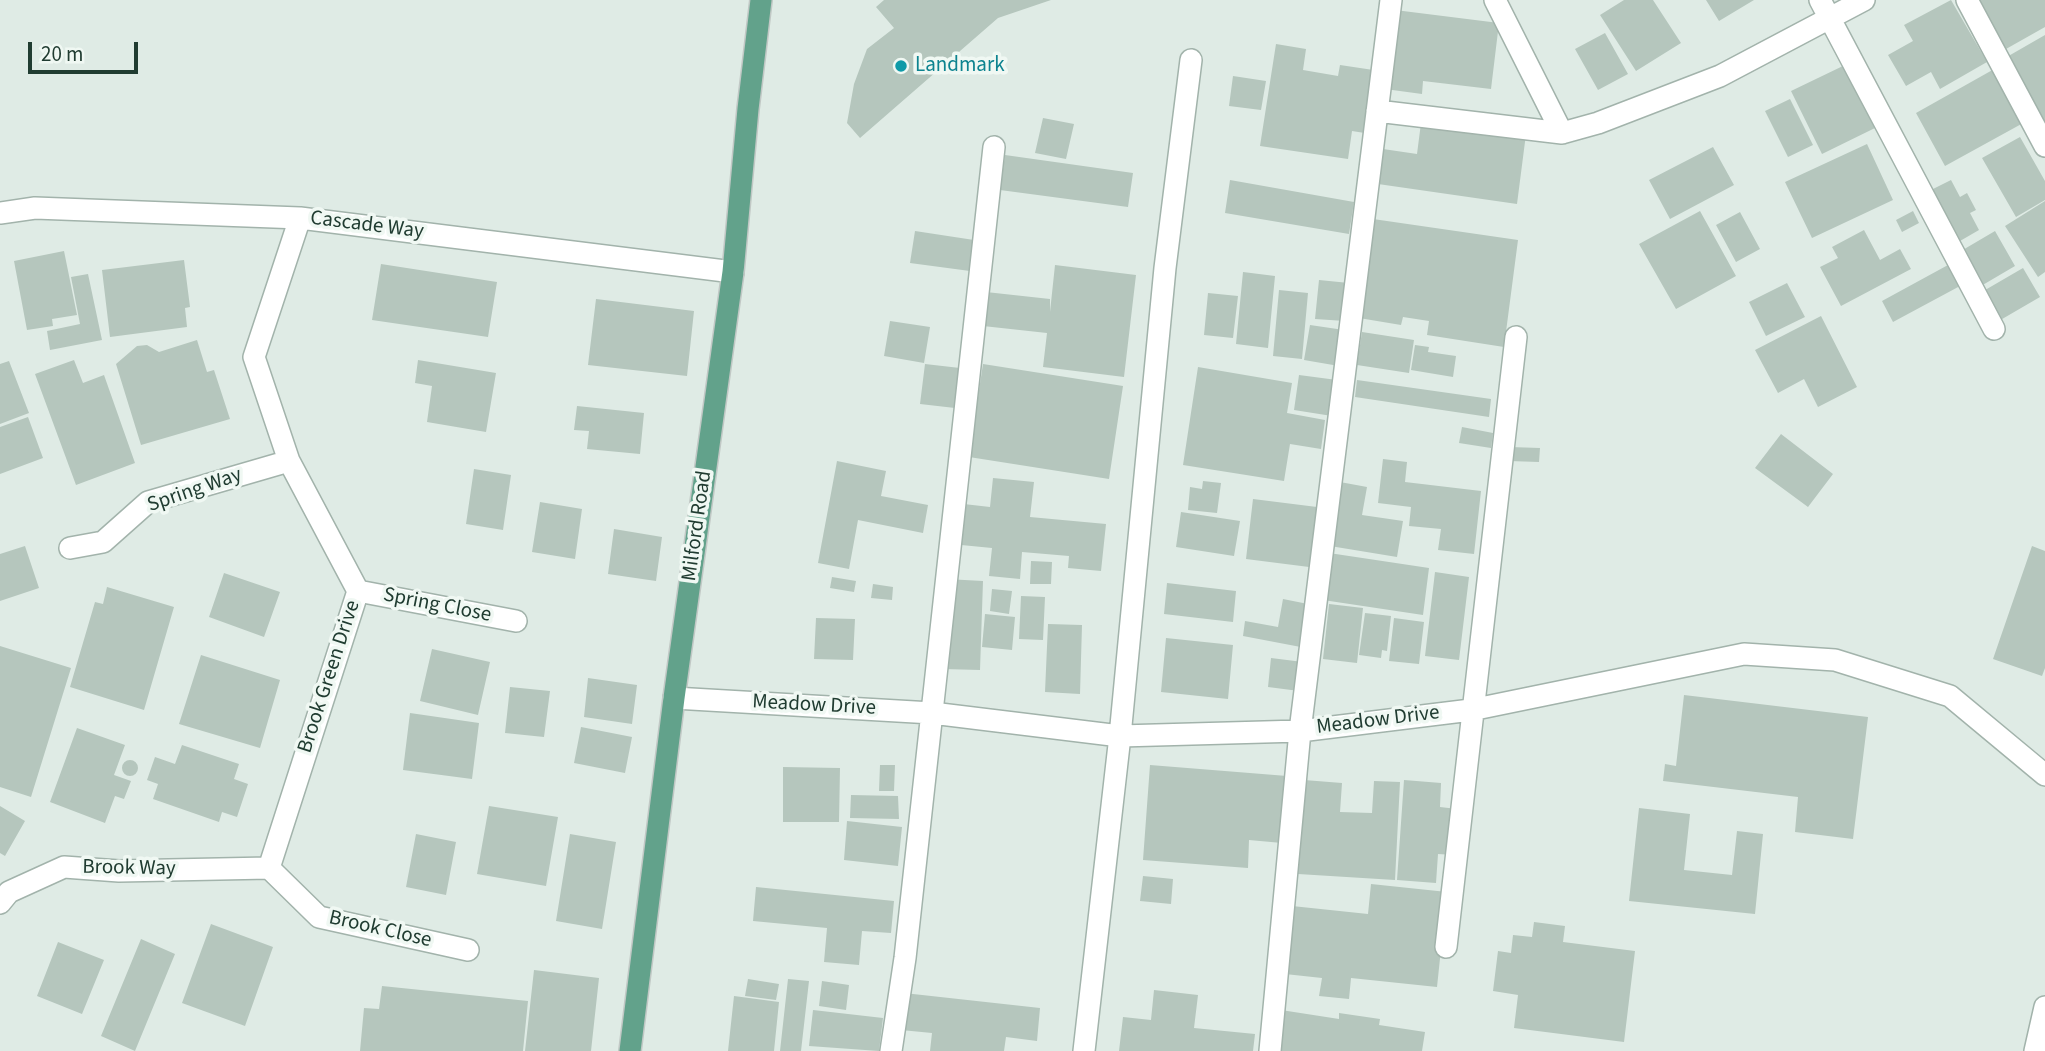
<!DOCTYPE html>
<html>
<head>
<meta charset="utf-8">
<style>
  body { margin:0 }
  #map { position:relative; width:2045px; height:1051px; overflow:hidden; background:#dfebe5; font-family:"Source Sans 3",sans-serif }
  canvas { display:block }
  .scale { position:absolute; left:28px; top:42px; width:110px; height:32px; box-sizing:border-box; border:4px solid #203c31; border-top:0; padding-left:9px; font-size:21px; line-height:24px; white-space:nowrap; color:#203c31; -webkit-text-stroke:5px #f0f8f3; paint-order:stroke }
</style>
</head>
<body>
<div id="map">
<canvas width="2045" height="1051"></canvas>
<div class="scale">20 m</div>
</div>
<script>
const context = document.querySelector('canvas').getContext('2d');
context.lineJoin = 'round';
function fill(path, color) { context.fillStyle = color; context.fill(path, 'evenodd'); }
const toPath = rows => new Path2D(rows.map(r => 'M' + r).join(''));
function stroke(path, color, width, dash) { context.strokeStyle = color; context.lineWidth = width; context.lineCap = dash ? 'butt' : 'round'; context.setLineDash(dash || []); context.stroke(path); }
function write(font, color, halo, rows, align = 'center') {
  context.font = font + ' "Source Sans 3",sans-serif'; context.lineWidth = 7; context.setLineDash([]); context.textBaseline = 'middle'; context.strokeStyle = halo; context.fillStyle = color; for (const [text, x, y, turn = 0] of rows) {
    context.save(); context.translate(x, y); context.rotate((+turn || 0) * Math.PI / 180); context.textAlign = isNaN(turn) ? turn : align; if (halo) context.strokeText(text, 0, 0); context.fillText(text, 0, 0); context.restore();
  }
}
const building = toPath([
  [884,0,1051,0,998,18,860,138,847,123,854,84,867,49,894,28,876,7],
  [1624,0,1653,0,1681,43,1636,71,1600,15],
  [1706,0,1754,0,1719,21],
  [1951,0,1987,62,1940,89,1931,72,1906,86,1888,55,1913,41,1904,25],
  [1977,0,2045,0,2045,27,2006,49],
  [1395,10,1499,23,1491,89,1423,81,1422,94,1385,89],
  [1605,33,1628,74,1598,90,1575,49],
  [2045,35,2045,128,2005,58],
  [1276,44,1306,49,1303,70,1338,76,1340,65,1380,71,1371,134,1352,131,1348,159,1260,146],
  [1845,65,1875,128,1822,154,1791,91],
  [1996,68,2025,122,1945,166,1916,113],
  [1233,76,1266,81,1261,110,1229,106],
  [1790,99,1813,145,1788,157,1765,111],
  [1043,118,1074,124,1066,159,1035,153],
  [1421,123,1526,134,1517,204,1378,184,1383,149,1417,154],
  [2020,137,2045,181,2045,200,2016,217,1982,158],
  [1867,144,1893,200,1812,238,1785,182],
  [1713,147,1734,185,1670,219,1649,180],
  [1005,155,1133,173,1128,207,1000,190],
  [1230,180,1354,202,1349,234,1225,213],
  [1951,180,1960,197,1967,193,1976,210,1970,213,1979,230,1960,241,1931,190],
  [2045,201,2045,272,2038,277,2005,226],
  [1700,211,1736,276,1676,309,1639,244],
  [1913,211,1919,223,1902,232,1896,220],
  [1740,212,1760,249,1736,262,1716,225],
  [1373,219,1518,240,1504,347,1427,335,1429,321,1403,317,1401,325,1359,318],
  [1864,230,1880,260,1900,249,1911,269,1841,306,1820,267,1838,258,1832,247],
  [915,231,974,240,970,271,910,263],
  [1995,231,2015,266,1981,286,1961,251],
  [64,251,77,315,52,319,53,326,27,330,14,261],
  [184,260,190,307,185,308,187,327,110,337,102,270],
  [381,264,497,282,488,337,372,320],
  [1055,265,1136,275,1124,377,1043,367,1047,333,983,326,986,292,1050,299,1050,312],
  [1948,265,1960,286,1893,322,1882,301],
  [2023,268,2040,297,1997,322,1980,293],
  [1243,272,1275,276,1268,348,1236,344],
  [88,274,102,340,50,350,47,331,80,324,71,277],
  [1319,280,1349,283,1345,321,1315,319],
  [1787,283,1805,317,1766,336,1749,302],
  [1279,290,1308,293,1302,359,1273,356],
  [1208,293,1238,296,1233,338,1204,335],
  [596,299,694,311,687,376,588,365],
  [1821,316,1857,387,1818,407,1804,379,1778,393,1755,350],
  [890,321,930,327,924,363,884,356],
  [1310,325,1344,330,1339,366,1304,360],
  [1362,332,1414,340,1409,373,1357,365],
  [197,340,207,372,214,370,230,419,141,445,116,364,137,346,147,345,159,352],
  [1415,345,1429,347,1428,352,1456,356,1453,377,1411,370],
  [74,360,83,383,104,375,135,463,76,485,35,374],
  [418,360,496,373,486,432,427,422,432,386,415,383],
  [9,361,29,413,0,424,0,364],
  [925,364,960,368,955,408,920,404],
  [983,364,1123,386,1109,479,969,457],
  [1198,367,1292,383,1287,413,1325,420,1321,449,1290,444,1284,481,1183,465],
  [1299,375,1337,380,1332,416,1294,410],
  [1357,380,1491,399,1489,417,1355,397],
  [577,406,644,413,640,454,587,449,589,431,574,430],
  [28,417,43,458,0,474,0,427],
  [1462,427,1493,433,1491,448,1459,443],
  [1781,434,1833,474,1808,507,1755,468],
  [1510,447,1540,448,1539,462,1509,461],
  [1383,459,1407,462,1405,482,1481,491,1474,554,1438,550,1441,529,1409,526,1411,507,1378,503],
  [837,461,886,471,881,496,928,505,923,533,858,520,849,569,818,563],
  [474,469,511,475,503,530,466,524],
  [993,478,1034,482,1030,517,1106,524,1101,571,1068,568,1069,556,1022,552,1020,579,989,576,992,548,951,544,955,503,990,507],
  [1203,481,1221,483,1217,513,1188,510,1190,487,1202,489],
  [1340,482,1367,487,1362,515,1403,521,1397,557,1330,546],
  [1253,499,1325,508,1317,568,1246,559],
  [540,502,582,509,575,559,532,552],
  [1181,512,1240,521,1234,556,1176,547],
  [614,529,662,537,656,581,608,574],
  [25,546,39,588,0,601,0,554],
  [2032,546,2045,551,2045,668,2042,676,1993,659],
  [1329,553,1429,568,1423,615,1323,600],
  [1031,561,1052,562,1051,584,1030,584],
  [1435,572,1469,577,1459,660,1425,656],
  [224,573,280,592,264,637,209,617],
  [832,577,856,581,854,592,830,588],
  [946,579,983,581,980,670,943,669],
  [1167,583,1236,591,1233,622,1164,614],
  [873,584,893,587,892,600,871,598],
  [107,587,174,607,144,710,70,687,95,602,103,604],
  [992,589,1012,591,1009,614,990,611],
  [1021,596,1045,597,1043,640,1019,639],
  [1283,599,1313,605,1306,648,1243,636,1245,621,1278,627],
  [1329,604,1363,608,1357,663,1323,659],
  [1365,613,1391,616,1387,651,1382,650,1381,658,1359,655],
  [985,614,1015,617,1012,650,982,647],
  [816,618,855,619,853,660,814,659],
  [1394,618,1424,622,1419,664,1389,661],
  [1048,624,1082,625,1080,694,1045,692],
  [1166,638,1233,645,1228,699,1161,692],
  [0,646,71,668,31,797,0,787],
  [432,649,490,662,478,715,420,701],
  [201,655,280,680,260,748,179,724],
  [1271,658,1303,662,1299,691,1268,687],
  [588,678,637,685,632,724,584,717],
  [510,687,550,691,544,737,505,733],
  [1684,695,1868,717,1853,839,1795,832,1798,797,1663,781,1665,764,1676,766],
  [410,713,479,723,472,779,403,770],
  [581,727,632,737,625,773,574,763],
  [77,728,125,745,114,775,131,781,124,799,115,796,105,823,50,802],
  [182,745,239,764,234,779,248,784,237,817,222,812,219,822,153,799,158,784,147,780,155,757,175,764],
  '122 768a8 8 0 1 1 16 0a8 8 0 1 1-16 0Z',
  [880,765,895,765,894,791,879,791],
  [1150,765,1287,776,1282,843,1249,840,1248,868,1143,860],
  [783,767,840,768,839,822,783,822],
  [1304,780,1342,783,1340,812,1372,813,1374,781,1400,782,1395,880,1298,874],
  [1404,780,1441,783,1440,807,1457,809,1454,855,1438,854,1436,883,1397,880],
  [851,795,898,796,899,819,850,818],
  [0,806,25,821,5,856,0,853],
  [489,806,558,817,546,886,477,874],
  [1639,808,1690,814,1684,870,1732,875,1737,831,1763,834,1755,914,1629,901],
  [847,821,902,827,898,866,844,860],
  [416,834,456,842,446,895,406,887],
  [570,834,616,842,602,929,556,921],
  [1143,876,1173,879,1171,904,1140,901],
  [1371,884,1447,892,1437,987,1351,978,1349,999,1319,996,1322,978,1285,974,1292,906,1368,914],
  [756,887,894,901,891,933,862,931,859,965,824,962,827,928,753,921],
  [1534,922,1565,926,1563,942,1635,951,1624,1042,1514,1028,1518,995,1493,991,1498,951,1511,953,1513,935,1532,937],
  [211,924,273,947,245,1026,182,1003],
  [141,939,175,954,135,1051,101,1036],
  [58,942,104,960,82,1014,37,996],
  [534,970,599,978,591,1051,525,1051],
  [748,979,779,984,776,1000,745,996],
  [788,979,809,981,801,1051,780,1051],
  [822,981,849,985,846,1010,819,1006],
  [382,986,528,1001,523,1051,360,1051,364,1008,379,1009],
  [1154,990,1198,995,1194,1028,1255,1034,1253,1051,1119,1051,1123,1017,1151,1020],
  [904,993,1040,1008,1037,1041,1006,1037,1004,1051,930,1051,932,1033,901,1030],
  [734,996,779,1002,774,1051,728,1051],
  [813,1010,883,1018,879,1051,809,1046],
  [1281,1010,1339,1019,1339,1013,1380,1019,1379,1025,1425,1032,1422,1051,1275,1051]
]);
const minor = toPath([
  [1495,0,1562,133,1598,123,1720,76,1864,0],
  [1820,0,1994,329],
  [1967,0,2045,146],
  [1377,111,1562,133],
  [0,213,35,208,300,218,733,272],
  [70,548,103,542,148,502,289,461],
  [358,591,516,621],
  [674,698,932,713,1120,736,1300,731,1471,710,1744,654,1835,660,1950,696,2045,775],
  [269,868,358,591,289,461,254,357,300,218],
  [269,868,319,917,468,950],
  [0,903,9,892,64,867,119,871,269,868],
  [1446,947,1516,337],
  [891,1051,905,958,994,147],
  [1084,1051,1120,736,1165,268,1191,60],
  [1270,1051,1300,731,1391,0],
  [2035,1051,2045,1007]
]);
const major = toPath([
  [630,1051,674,698,733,272,748,109,761,0]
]);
const markers = [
  [901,66,7,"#0f9aa8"]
];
const cultureNames = [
  ["Landmark",915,66]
];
const streetNames = [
  ["Cascade Way",367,226,7],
  ["Spring Way",195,491,-19],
  ["Milford Road",698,526,-82],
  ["Spring Close",437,606,11],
  ["Brook Green Drive",330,677,-72],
  ["Meadow Drive",814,706,3],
  ["Meadow Drive",1378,721,-7],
  ["Brook Way",129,869,1],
  ["Brook Close",380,930,13]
];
fill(building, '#b5c6bd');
stroke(minor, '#a2b3ab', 24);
stroke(major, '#c1c8c5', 24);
stroke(minor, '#fff', 21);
stroke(major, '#62a28b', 21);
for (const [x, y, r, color] of markers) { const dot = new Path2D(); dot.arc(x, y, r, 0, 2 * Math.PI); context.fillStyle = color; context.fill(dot); stroke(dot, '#f0f8f3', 2.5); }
write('21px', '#0d838f', '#f0f8f3', cultureNames, 'left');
write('21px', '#203c31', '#f0f8f3', streetNames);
</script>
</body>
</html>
